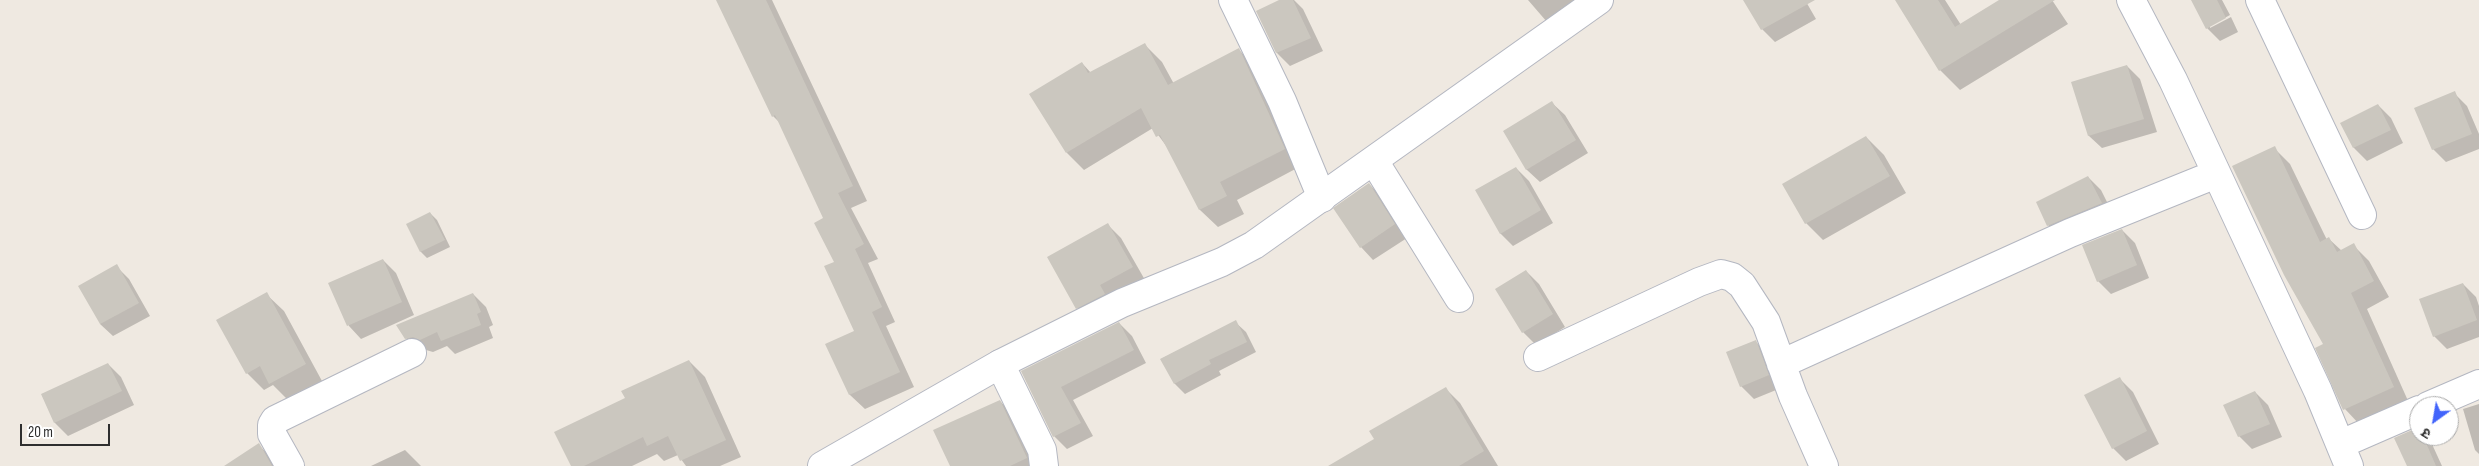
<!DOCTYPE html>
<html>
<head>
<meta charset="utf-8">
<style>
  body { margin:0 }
  #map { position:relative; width:2479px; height:466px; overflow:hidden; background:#efe9e1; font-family:"Sofia Sans Condensed","Noto Sans Devanagari",sans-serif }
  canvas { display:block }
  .north { position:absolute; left:2409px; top:396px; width:50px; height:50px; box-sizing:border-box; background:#fff; border:1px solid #ababab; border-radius:50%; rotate:212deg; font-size:14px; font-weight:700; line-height:20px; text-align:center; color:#2e2e2e }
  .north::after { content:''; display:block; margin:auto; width:18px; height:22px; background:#4264fb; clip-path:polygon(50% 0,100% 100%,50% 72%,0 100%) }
  .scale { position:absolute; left:20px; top:424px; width:90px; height:22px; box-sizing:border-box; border:2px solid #2e2e2e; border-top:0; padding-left:6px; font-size:15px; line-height:18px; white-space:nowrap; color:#2e2e2e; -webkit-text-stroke:4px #fff; paint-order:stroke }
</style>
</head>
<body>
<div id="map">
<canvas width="2479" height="466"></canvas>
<div class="north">उ</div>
<div class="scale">20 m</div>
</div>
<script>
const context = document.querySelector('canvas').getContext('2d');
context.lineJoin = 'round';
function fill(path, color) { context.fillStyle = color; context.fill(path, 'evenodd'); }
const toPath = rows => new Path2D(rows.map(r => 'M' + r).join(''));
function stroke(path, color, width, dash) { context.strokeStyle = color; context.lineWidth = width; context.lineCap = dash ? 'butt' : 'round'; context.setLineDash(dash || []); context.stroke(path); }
const shadow = toPath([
  [717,0,772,0,867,201,851,208,878,259,868,263,895,322,886,326,914,387,865,409,850,395,827,345,856,332,825,219,781,124,773,116],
  [1282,0,1294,0,1303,9,1323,51,1290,66,1277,53,1257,11],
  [1528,0,1577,0,1547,22],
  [1745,0,1805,0,1816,19,1775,42,1762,29],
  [1896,0,1945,0,1961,25,2002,0,2052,0,2068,24,1960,90,1940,70],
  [2192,0,2222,0,2230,15,2210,26,2210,28,2231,17,2238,32,2220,41,2207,28],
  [1145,45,1162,62,1174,84,1239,50,1256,67,1301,166,1237,200,1244,214,1218,227,1200,210,1167,147,1153,128,1084,170,1067,153,1082,63,1091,73],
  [2127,66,2140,79,2157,132,2102,148,2089,136,2073,83],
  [2454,93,2467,106,2479,134,2479,149,2446,162,2433,149],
  [1552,103,1565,115,1588,153,1540,182,1527,170,1504,131],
  [2378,105,2391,118,2403,143,2367,161,2354,148,2342,124],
  [1866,137,1884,155,1906,193,1823,240,1806,223],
  [2274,148,2290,164,2327,240,2329,239,2342,251,2353,245,2369,261,2389,297,2367,309,2409,403,2360,425,2345,409,2317,348,2324,345],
  [1516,168,1529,181,1553,223,1513,246,1500,233],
  [2088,177,2101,190,2114,216,2061,238,2048,225],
  [1369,184,1382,197,1407,238,1373,260,1361,247],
  [430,213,437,220,450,247,427,258,421,252,408,224],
  [1108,225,1121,238,1145,280,1090,321,1077,308],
  [2122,230,2135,243,2149,278,2111,294,2098,281],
  [383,260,396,273,414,315,361,339,349,326,330,284],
  [116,266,129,279,150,316,113,336,100,324],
  [1526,271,1539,284,1565,327,1536,345,1523,332],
  [2463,284,2476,297,2479,306,2479,337,2447,349,2434,336],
  [266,294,284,311,322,381,288,400,273,385,264,390,247,373],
  [473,294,486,307,493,325,489,327,493,338,455,354,447,346,433,352,426,350,419,352,406,338],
  [1235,322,1246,332,1256,352,1219,371,1221,375,1185,394,1175,384,1161,359],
  [1119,323,1132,336,1146,363,1073,400,1093,436,1067,449,1054,436,1022,372],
  [1755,341,1768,354,1781,388,1754,399,1741,386],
  [689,361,705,377,741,457,720,466,686,466,678,455,664,461,657,454,632,466,572,466,626,398],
  [108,364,121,377,134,405,68,436,55,423,42,395],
  [2120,379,2133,392,2159,444,2126,461,2113,448],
  [1445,388,1460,403,1498,466,1330,466,1376,439],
  [2255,392,2268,405,2282,437,2252,449,2239,436],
  [1000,401,1015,417,1038,466,951,466],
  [2479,404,2479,454,2475,450,2463,409],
  [2419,429,2419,436,2426,436,2431,442,2442,466,2408,466],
  [259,445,279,466,227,466],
  [405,450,421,466,371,466]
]);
const building = toPath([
  [716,0,766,0,853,186,838,193,864,244,855,249,882,307,872,312,900,372,849,395,825,344,854,331,824,266,834,262,814,223,823,218,775,115,772,117],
  [1279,0,1293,0,1311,38,1276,53,1256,11],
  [1743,0,1815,0,1761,30],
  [1895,0,1938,0,1955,27,1999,0,2055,0,1939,71],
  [2191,0,2217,0,2226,18,2206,29],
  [1145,43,1168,85,1239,48,1285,149,1220,182,1227,196,1199,210,1160,135,1156,137,1141,108,1066,153,1029,94,1082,62,1088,73],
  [2127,65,2144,119,2088,136,2071,82],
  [2455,91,2472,134,2432,150,2414,108],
  [1552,101,1576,140,1526,170,1503,131],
  [2378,104,2391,130,2353,148,2340,123],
  [1866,136,1890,176,1805,224,1782,184],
  [2275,146,2320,242,2329,237,2337,252,2354,243,2374,281,2351,293,2394,387,2343,410,2315,348,2323,344,2284,275,2232,166],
  [1516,167,1541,210,1500,234,1475,190],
  [2088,176,2102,203,2047,226,2036,202],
  [1369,183,1395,224,1360,248,1333,208],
  [430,212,445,240,420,252,406,224],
  [1108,223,1133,267,1100,285,1105,294,1076,309,1047,257],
  [2122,229,2137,265,2097,282,2082,245],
  [383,259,402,302,347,326,328,283],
  [117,264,139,303,100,324,78,286],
  [1526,270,1553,314,1522,333,1495,289],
  [2463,283,2477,320,2433,337,2419,299],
  [267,292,306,364,269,384,260,366,246,374,216,320],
  [473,293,481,312,477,314,481,325,441,341,437,332,420,340,413,337,405,339,396,325],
  [1236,320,1247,342,1209,360,1211,364,1174,384,1160,359],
  [1119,322,1134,350,1061,387,1081,423,1053,437,1021,371],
  [1756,340,1769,375,1740,387,1726,352],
  [689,360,726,440,680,461,668,436,647,446,643,437,584,466,571,466,554,432,625,398,621,391],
  [108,363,122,391,54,423,41,394],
  [2120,377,2147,431,2112,449,2084,395],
  [1446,387,1484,451,1459,466,1328,466,1374,439,1369,431],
  [2255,391,2270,424,2238,437,2223,405],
  [1000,400,1027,458,1010,466,950,466,933,430],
  [2419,427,2419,436,2423,436,2436,466,2407,466,2394,438],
  [259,443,272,466,224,466]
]);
const minor = toPath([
  [1233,0,1282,101,1322,198],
  [2131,0,2173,80,2318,391,2349,466],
  [2260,0,2362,215],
  [1374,161,1459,298],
  [1538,357,1699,282,1721,274,1732,277,1742,285,1766,322,1793,396,1824,466],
  [1000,364,1042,450,1044,466],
  [1781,364,2070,233,2216,174],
  [2428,406,2479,384],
  [2341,444,2419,410],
  [290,466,272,434,272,425,275,420,412,353]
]);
const tertiary = toPath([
  [822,466,1000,364,1122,303,1222,262,1254,245,1599,0]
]);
fill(shadow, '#0003');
fill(building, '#cbc7bf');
stroke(minor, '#b4b7c1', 30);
stroke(tertiary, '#b4b7c1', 30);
stroke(minor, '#fff', 28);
stroke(tertiary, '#fff', 28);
</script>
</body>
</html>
